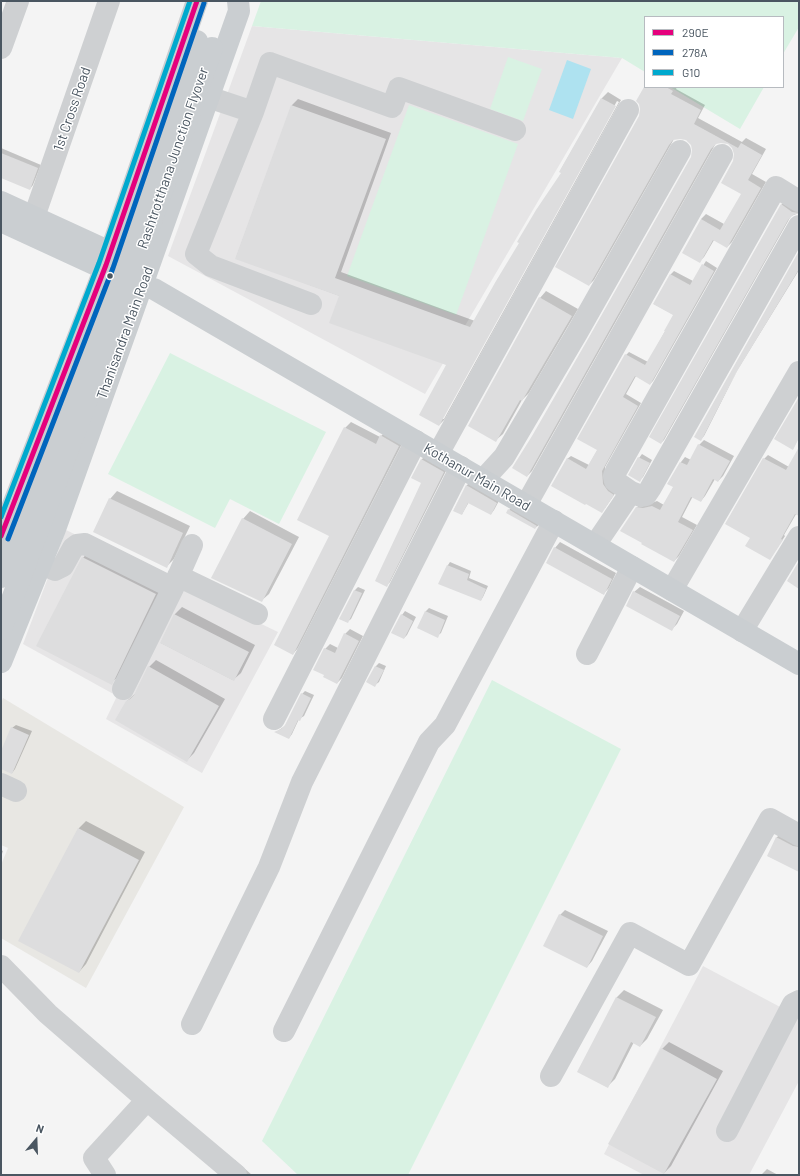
<!DOCTYPE html>
<html>
<head>
<meta charset="utf-8">
<style>
  body { margin:0 }
  #map { position:relative; width:800px; height:1176px; overflow:hidden; background:#f4f4f4; font-family:Barlow,sans-serif }
  canvas { display:block }
  .frame { position:absolute; inset:0; border:2px solid #4a5661; pointer-events:none }
  .legend { position:absolute; left:644px; top:16px; width:140px; height:72px; box-sizing:border-box; background:#fff; border:1px solid #b7bbc0; margin:0; padding:5px 7px; list-style:none; font-size:12px; color:#4a5661 }
  .legend li { display:flex; align-items:center; gap:8px; height:20px }
  .legend b { width:20px; border:1px solid #b7bbc0 }
  .north { position:absolute; left:16px; top:1120px; width:40px; height:40px; -webkit-text-stroke:3px #fff; paint-order:stroke; rotate:19deg; font-size:11px; font-weight:700; line-height:16px; text-align:center; color:#4a5661 }
  .north::after { content:''; display:block; margin:auto; width:14px; height:18px; background:#4a5661; clip-path:polygon(50% 0,100% 100%,50% 72%,0 100%) }
</style>
</head>
<body>
<div id="map">
<canvas width="800" height="1176"></canvas>
<div class="frame"></div>
<ul class="legend">
<li><b style="height:5px;background:#e5007d"></b>290E</li>
<li><b style="height:5px;background:#0065bd"></b>278A</li>
<li><b style="height:5px;background:#00a9ce"></b>G10</li>
</ul>
<div class="north">N</div>
</div>
<script>
const context = document.querySelector('canvas').getContext('2d');
context.lineJoin = 'round';
function fill(path, color) { context.fillStyle = color; context.fill(path, 'evenodd'); }
const toPath = rows => new Path2D(rows.map(r => 'M' + r).join(''));
function stroke(path, color, width, dash) { context.strokeStyle = color; context.lineWidth = width; context.lineCap = dash ? 'butt' : 'round'; context.setLineDash(dash || []); context.stroke(path); }
function write(font, color, halo, rows, align = 'center') {
  context.font = font + ' Barlow,sans-serif'; context.lineWidth = 3; context.setLineDash([]); context.textBaseline = 'middle'; context.strokeStyle = halo; context.fillStyle = color; for (const [text, x, y, turn = 0] of rows) {
    context.save(); context.translate(x, y); context.rotate((+turn || 0) * Math.PI / 180); context.textAlign = isNaN(turn) ? turn : align; if (halo) context.strokeText(text, 0, 0); context.fillText(text, 0, 0); context.restore();
  }
}
const commercial = toPath([
  [3,698,184,807,86,988,1,938,1,865,8,848,1,845,1,703]
]);
const education = toPath([
  [252,26,622,58,425,394,168,256],
  [66,530,278,632,202,773,106,719,117,696,23,644],
  [703,966,799,1017,799,1081,749,1175,644,1175,604,1154]
]);
const green = toPath([
  [261,1,799,1,799,27,783,54,783,17,645,17,645,72,622,58,252,26],
  [508,57,542,69,523,121,490,109],
  [670,87,764,87,740,129],
  [409,105,518,144,456,315,347,276],
  [170,353,326,432,279,524,230,499,215,528,108,474],
  [492,680,621,749,408,1175,298,1175,262,1141]
]);
const water = toPath([
  [567,60,591,69,573,119,549,110]
]);
const shadow = toPath([
  [645,87,677,87,676,89,705,105,698,118,742,142,746,138,766,149,752,174,766,182,732,242,727,247,714,240,704,257,699,262,701,219,706,214,724,224,742,194,734,161,735,154,733,148,728,143,721,142,716,143,532,471,527,476,533,437,692,157,693,150,692,144,686,139,679,138,674,139,594,280,589,285,640,116],
  [608,92,621,100,445,419,439,425,447,365,340,296,236,258,292,105,298,99,391,133,341,272,475,321,562,172,560,171,602,98],
  [617,101,619,102,444,419,442,419],
  [1,148,41,165,33,185,30,189,1,177],
  [784,202,799,210,799,213,791,216,664,440,661,443,781,205],
  [799,253,799,270,738,369,704,436,701,439],
  [706,261,717,268,653,381,650,384,636,376,626,394,641,403,605,467,606,480,616,492,605,508,567,459,571,456,589,465,598,449,626,355,629,352,648,362,674,315,654,304,671,274,674,271,693,281],
  [546,291,578,309,529,393,522,400,503,434,496,440,540,298],
  [351,422,380,437,387,430,404,440,298,648,293,654,330,536,345,428],
  [704,440,734,456,723,476,718,481,715,479,705,496,701,501,693,496,682,517,697,525,679,556,674,561,636,508,642,503,649,504,657,501,664,505,674,486,681,462,685,457,691,460,699,445],
  [799,453,799,509,784,535,785,536,770,559,751,537,726,523,764,459,768,455,789,467],
  [642,454,652,460,643,477,639,481,639,458],
  [425,456,447,469,390,582,386,586,422,482,413,478,422,459],
  [470,482,500,499,494,510,491,514,469,502,462,514,454,510,467,485],
  [117,491,190,526,174,559,167,566,110,499],
  [512,507,539,525,535,528,509,510],
  [250,511,299,537,269,594,261,601,243,519],
  [560,542,616,573,609,588,603,594,547,562,555,548],
  [90,550,163,586,119,676,111,683,38,645,83,558],
  [450,562,471,571,469,578,488,586,483,597,481,600,440,583,448,565],
  [358,587,365,590,351,619,347,622,340,619,355,590],
  [640,587,684,611,677,624,671,630,634,592],
  [182,607,255,645,241,673,233,680,161,643,175,614],
  [429,608,448,616,441,633,437,636,418,628,426,611],
  [405,611,416,617,407,635,404,638,402,615],
  [350,629,363,636,342,678,337,683,325,674,325,649,330,644,338,648,345,634],
  [156,660,225,699,194,753,187,760,127,701,136,693,149,667],
  [379,663,386,666,379,682,375,685,368,682,376,666],
  [305,691,314,695,304,716,299,719,292,734,289,738,276,732,285,726,302,694],
  [16,725,32,731,15,769,12,773,1,768,1,754,12,728],
  [86,821,145,852,86,964,79,972,20,941,79,828],
  [783,832,799,841,799,871,768,856,777,837],
  [1,850,3,851,1,857],
  [565,910,608,931,592,961,587,967,560,915],
  [624,990,663,1010,647,1039,640,1046,634,1042,615,1079,607,1087,579,1072,617,997],
  [669,1042,723,1071,671,1166,664,1173,662,1049],
  [235,1160,252,1175,220,1175],
  [767,1169,778,1175,761,1175]
]);
const building = toPath([
  [644,87,666,87,673,91,671,94,701,110,694,124,738,148,741,143,762,155,748,180,761,188,727,248,713,240,700,263,682,253,701,219,720,230,741,194,721,183,733,161,734,154,732,148,728,144,721,143,716,144,711,149,527,477,512,468,532,436,588,339,691,157,692,150,691,145,686,140,680,139,673,140,669,145,589,286,555,267,639,116,640,109,639,104,636,101],
  [601,98,616,106,439,426,419,415,446,365,329,323,339,296,235,259,291,105,386,139,335,278,470,327,496,281,519,243,517,242,536,210,561,173,559,172],
  [1,153,38,168,30,190,1,178],
  [781,204,792,212,799,213,793,215,788,220,661,444,649,437],
  [799,251,799,269,736,373,701,441,694,437],
  [702,264,714,271,650,385,635,376,623,397,638,406,602,471,603,484,608,491,614,495,602,513,586,504,585,505,551,486,567,458,586,469,597,450,577,439,625,354,645,365,665,331,664,331,673,315,653,304,670,274,690,285],
  [539,297,572,316,522,401,520,400,496,442,468,426],
  [799,397,799,438,793,450,774,439],
  [344,427,376,444,380,435,399,446,293,655,274,645,329,536,297,520],
  [698,444,730,461,718,482,713,479,701,502,691,497,678,522,693,530,674,562,641,544,642,543,620,531,636,507,643,508,652,506,660,510,673,487,667,484,680,462,687,465],
  [799,447,799,516,795,514,781,539,783,540,770,560,745,546,750,538,725,524,763,458,786,470],
  [638,457,650,463,640,482,628,475],
  [421,459,444,472,387,587,375,581,421,483,411,478],
  [466,485,497,503,491,515,468,503,462,515,453,511],
  [109,498,183,533,167,568,93,532],
  [508,509,537,526,535,529,506,513],
  [242,518,292,544,262,602,211,578],
  [554,547,612,579,604,595,546,563],
  [82,557,156,594,112,685,36,646],
  [799,561,799,589,787,581],
  [447,565,469,574,467,580,486,589,481,601,438,584],
  [354,590,362,593,348,623,339,619],
  [633,591,680,616,672,631,626,606],
  [425,611,445,620,438,638,417,628],
  [174,614,249,652,234,681,160,643],
  [401,614,413,621,404,639,391,633],
  [344,633,359,641,337,684,323,677,324,675,313,670,324,648,335,653],
  [148,666,219,706,187,762,115,720,126,701,130,699,134,695],
  [375,666,384,670,375,687,366,682],
  [301,693,311,698,300,721,298,720,289,739,274,732,281,729,285,725],
  [11,727,29,735,12,774,1,769,1,751],
  [78,828,139,860,79,973,18,941],
  [776,837,793,846,799,847,799,872,767,856],
  [559,914,603,936,587,968,543,946],
  [616,997,656,1017,640,1047,631,1042,608,1088,577,1072],
  [661,1048,717,1079,664,1174,608,1144]
]);
const minor = toPath([
  [1,48,18,1],
  [208,97,253,112,270,63,392,107,399,88,515,130],
  [253,112,196,254,211,266,311,304],
  [799,201,776,187,616,471,614,476,615,481,631,492,641,496,646,495,650,489,799,226],
  [34,217,109,1],
  [438,454,628,110],
  [483,480,504,457,577,333,680,151],
  [526,505,722,155],
  [595,545,631,492],
  [41,564,55,570,63,566,73,548,77,545,85,544,173,588],
  [178,576,257,614],
  [672,590,799,372],
  [742,631,799,537],
  [587,654,632,567],
  [123,689,173,588,192,545],
  [274,719,416,441],
  [1,784,16,791],
  [1,966,48,1014,147,1100,236,1175],
  [192,1024,269,867,302,782,461,467],
  [284,1031,429,742,445,725,554,521],
  [551,1076,630,933,689,965,770,819,799,835],
  [727,1131,793,1004,799,1001],
  [105,1175,94,1158,147,1100]
]);
const major = toPath([
  [1,202,123,258],
  [1,221,118,275],
  [154,289,799,664],
  [1,536,106,265,197,1],
  [1,662,55,529,129,322,239,11,238,1]
]);
const majorBridge = toPath([
  [1,577,94,333,197,41],
  [1,629,115,324,212,48]
]);
const bus1 = toPath([
  [1,536,106,265,197,1]
]);
const bus2 = toPath([
  [8,539,113,268,204,3]
]);
const bus3 = toPath([
  [1,517,99,263,190,1]
]);
const markers = [
  [110,276,3.5,"#4a5661"]
];
const streetNames = [
  ["1st Cross Road",72,109,-71],
  ["Rashtrotthana Junction Flyover",173,158,-71],
  ["Thanisandra Main Road",125,333,-70],
  ["Kothanur Main Road",477,477,30]
];
fill(commercial, '#e8e7e3');
fill(education, '#e6e5e6');
fill(green, '#d9f2e3');
fill(water, '#aee2f0');
fill(shadow, '#0003');
fill(building, '#ddddde');
stroke(minor, '#ced0d2', 22);
stroke(major, '#caced1', 22);
stroke(majorBridge, '#caced1', 22);
stroke(bus1, '#e5007d', 5);
stroke(bus2, '#0065bd', 5);
stroke(bus3, '#00a9ce', 5);
for (const [x, y, r, color] of markers) { const dot = new Path2D(); dot.arc(x, y, r, 0, 2 * Math.PI); context.fillStyle = color; context.fill(dot); stroke(dot, '#fff', 1.5); }
write('14px', '#4a5661', '#fff', streetNames);
</script>
</body>
</html>
